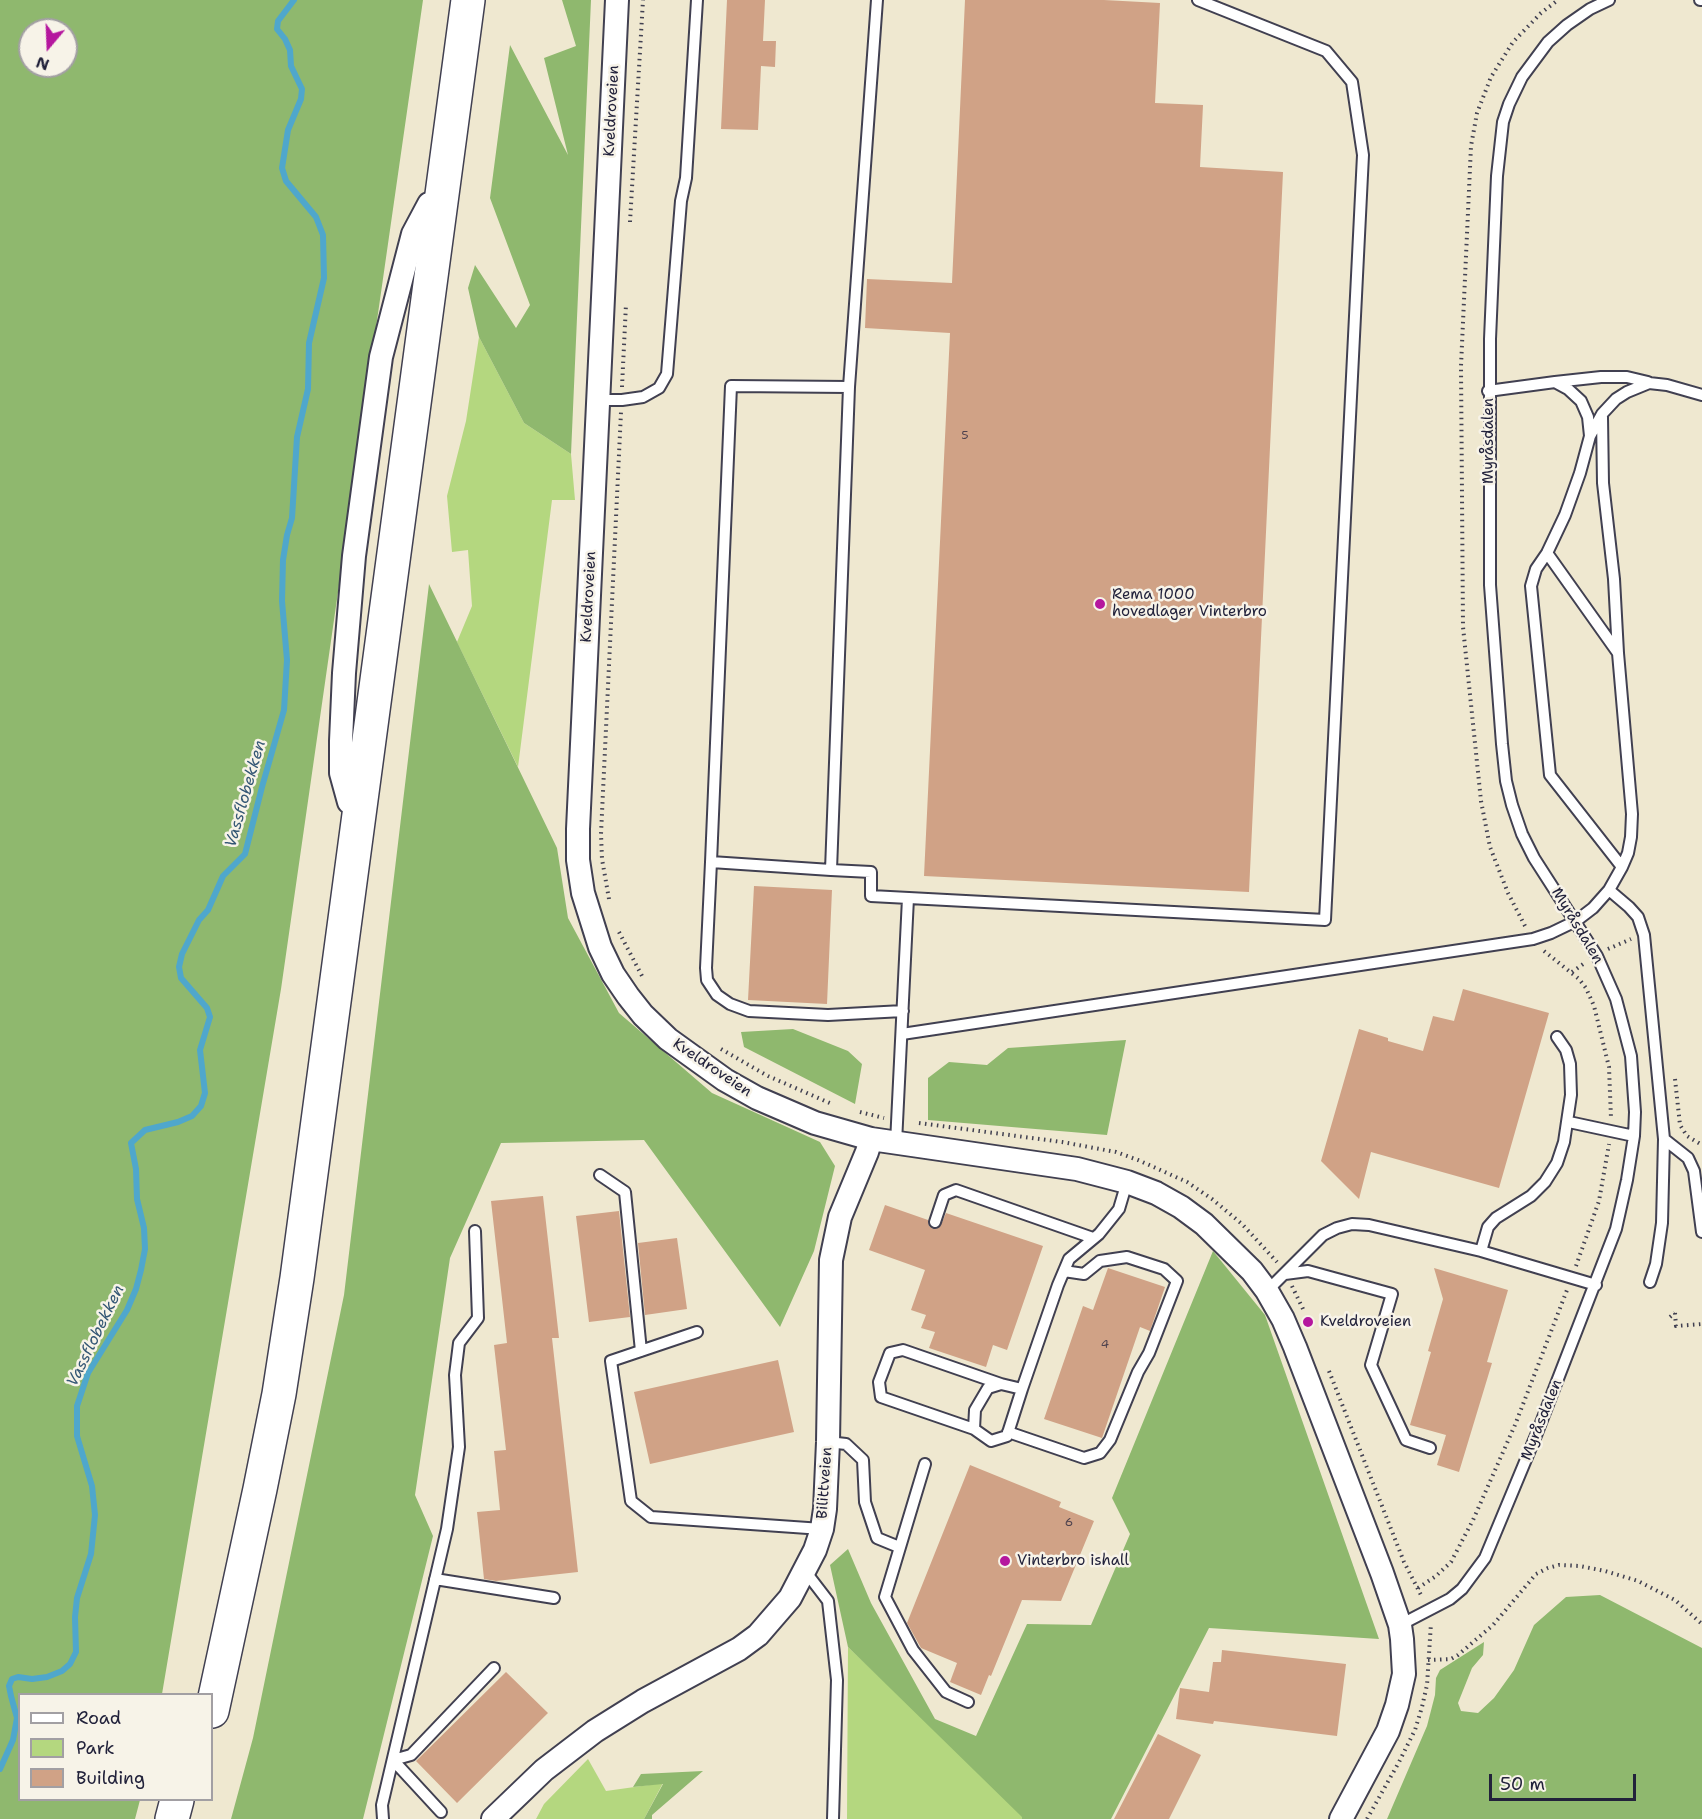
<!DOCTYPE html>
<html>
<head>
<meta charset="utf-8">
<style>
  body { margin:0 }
  #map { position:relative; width:1702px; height:1819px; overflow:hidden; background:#efe8d0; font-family:"Shantell Sans",sans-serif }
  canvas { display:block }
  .legend { position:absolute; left:18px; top:1693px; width:195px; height:108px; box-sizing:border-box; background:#f7f3e8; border:2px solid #a29fa3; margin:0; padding:8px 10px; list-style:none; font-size:18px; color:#22223b }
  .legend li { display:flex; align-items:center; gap:12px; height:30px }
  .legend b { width:30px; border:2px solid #a29fa3 }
  .north { position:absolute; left:18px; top:18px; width:60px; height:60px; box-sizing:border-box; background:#f7f3e8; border:2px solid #a29fa3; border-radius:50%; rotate:199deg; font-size:16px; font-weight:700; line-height:24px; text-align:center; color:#22223b }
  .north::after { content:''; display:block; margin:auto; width:21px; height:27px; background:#b5179e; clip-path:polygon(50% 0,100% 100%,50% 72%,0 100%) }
  .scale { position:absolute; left:1489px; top:1774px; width:147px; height:27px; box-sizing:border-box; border:3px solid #22223b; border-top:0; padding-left:8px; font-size:18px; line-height:21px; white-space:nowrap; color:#22223b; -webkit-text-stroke:4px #f7f3e8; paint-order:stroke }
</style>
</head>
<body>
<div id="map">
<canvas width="1702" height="1819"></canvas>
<ul class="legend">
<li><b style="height:8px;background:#fff"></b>Road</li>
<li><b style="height:16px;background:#b4d77f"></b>Park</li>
<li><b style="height:16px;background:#d0a286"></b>Building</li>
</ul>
<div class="north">N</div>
<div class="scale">50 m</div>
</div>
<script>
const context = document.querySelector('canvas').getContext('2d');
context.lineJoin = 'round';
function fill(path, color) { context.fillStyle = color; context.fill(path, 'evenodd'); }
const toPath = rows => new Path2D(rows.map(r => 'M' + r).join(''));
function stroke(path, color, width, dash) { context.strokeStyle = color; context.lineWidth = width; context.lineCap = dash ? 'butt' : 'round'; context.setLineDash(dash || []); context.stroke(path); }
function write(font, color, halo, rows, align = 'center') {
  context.font = font + ' "Shantell Sans",sans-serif'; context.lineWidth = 5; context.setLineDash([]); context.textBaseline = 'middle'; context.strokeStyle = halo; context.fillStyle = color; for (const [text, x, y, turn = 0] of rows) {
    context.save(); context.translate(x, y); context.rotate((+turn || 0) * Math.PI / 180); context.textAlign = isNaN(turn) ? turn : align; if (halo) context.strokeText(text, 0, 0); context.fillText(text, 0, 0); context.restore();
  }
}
const green = toPath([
  [479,337,524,423,571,454,575,500,552,500,518,767,457,642,472,606,468,550,452,552,447,496,466,421],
  [848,1647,1025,1815,1023,1819,847,1819],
  [588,1759,606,1791,663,1783,644,1819,536,1819,544,1804]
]);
const forest = toPath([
  [0,0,423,0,281,989,162,1694,20,1694,20,1800,140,1800,135,1819,0,1819],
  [30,30,66,30,66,66,30,66],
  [562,0,591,0,571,454,524,423,479,337,468,288,475,265,516,328,530,305,490,198,510,45,568,155,544,58,576,46],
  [429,584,557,848,568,918,619,1013,712,1093,820,1142,835,1166,814,1251,780,1327,644,1140,501,1143,450,1258,415,1495,433,1536,363,1819,231,1819,253,1738,344,1295],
  [793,1029,848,1051,862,1064,855,1104,744,1047,741,1032],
  [1126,1040,1107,1135,928,1120,928,1078,949,1062,987,1065,1008,1048],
  [1213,1251,1265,1315,1379,1639,1209,1628,1111,1819,1022,1819,1022,1817,848,1647,830,1565,848,1549,871,1603,935,1719,976,1736,1027,1624,1091,1625,1130,1534,1112,1498],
  [1600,1595,1702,1648,1702,1819,1387,1819,1427,1726,1435,1695,1436,1678,1440,1670,1484,1642,1483,1655,1472,1668,1458,1703,1461,1711,1478,1713,1494,1698,1514,1670,1534,1625,1566,1597],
  [703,1771,652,1815,652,1819,644,1819,663,1784,633,1787,641,1774]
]);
const stream = toPath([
  [0,1769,13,1740,17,1718,11,1696,9,1686,12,1679,18,1677,32,1679,47,1677,62,1671,70,1664,76,1652,75,1617,77,1598,91,1554,95,1515,92,1486,77,1436,77,1406,88,1373,127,1310,136,1289,141,1270,145,1249,144,1228,137,1199,136,1169,131,1143,145,1130,178,1122,192,1116,201,1106,205,1093,200,1050,210,1017,207,1008,181,978,179,967,182,954,199,920,208,910,223,876,245,854,262,787,284,710,287,660,282,601,283,560,287,535,292,518,297,437,308,389,309,343,324,278,323,235,316,217,286,181,282,168,288,130,301,99,302,89,291,66,290,50,285,39,277,29,278,21,294,0]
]);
const building = toPath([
  [727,0,765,0,763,41,776,41,775,67,761,66,758,130,721,129],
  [965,0,1104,0,1160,3,1155,103,1203,105,1200,167,1283,172,1249,892,924,876,950,333,865,328,867,279,952,283],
  [754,886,832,890,827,1004,748,1000],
  [1463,989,1549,1013,1499,1188,1371,1152,1359,1199,1321,1161,1359,1029,1388,1038,1388,1041,1423,1051,1433,1016,1454,1021],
  [543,1196,559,1338,552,1338,578,1572,496,1581,484,1579,477,1512,500,1510,494,1451,506,1450,494,1345,507,1343,491,1201],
  [885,1205,928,1220,929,1226,933,1229,940,1227,946,1213,1043,1246,1007,1350,993,1345,986,1367,929,1348,935,1332,921,1328,926,1315,911,1310,925,1270,869,1250],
  [619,1211,630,1317,589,1322,576,1216],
  [677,1238,687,1309,645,1315,638,1243],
  [1108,1268,1165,1287,1150,1331,1140,1327,1102,1438,1044,1419,1083,1306,1093,1310],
  [1434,1268,1508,1290,1487,1362,1492,1363,1459,1472,1437,1465,1446,1435,1410,1425,1431,1352,1428,1351,1443,1299],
  [778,1360,794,1432,650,1464,634,1392],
  [970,1465,1061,1502,1059,1507,1094,1521,1061,1601,1022,1600,991,1676,989,1675,981,1695,950,1682,957,1663,921,1648,907,1623],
  [1222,1650,1346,1664,1337,1736,1214,1721,1213,1724,1176,1719,1180,1688,1209,1692,1213,1662,1221,1662],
  [506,1672,548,1713,457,1803,416,1761],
  [1158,1734,1201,1755,1169,1819,1114,1819]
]);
const path = toPath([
  [630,222,643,0],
  [622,387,626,304],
  [609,899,602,859,601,834,621,412],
  [1525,926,1508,893,1490,847,1481,801,1463,627,1461,366,1471,146,1477,113,1491,77,1513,42,1541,13,1558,0],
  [619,932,642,976],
  [1608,949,1631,939],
  [1544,951,1579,979,1586,988,1594,1006,1609,1067,1611,1118],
  [1572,972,1586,962],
  [721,1049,768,1076,832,1104],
  [1675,1079,1680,1125,1687,1136,1702,1145],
  [860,1112,884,1118],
  [919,1123,1062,1142,1116,1152,1138,1160,1187,1182,1212,1199,1242,1224,1277,1262],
  [1576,1266,1599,1201,1609,1144],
  [1292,1286,1303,1309],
  [1675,1313,1676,1326,1702,1324],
  [1670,1317,1675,1313],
  [1329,1371,1404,1562,1422,1597],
  [1418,1588,1436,1576,1451,1562,1473,1520,1515,1425,1567,1290],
  [1428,1660,1451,1659,1458,1655,1493,1625,1536,1574,1548,1568,1559,1565,1580,1566,1605,1571,1638,1581,1675,1600,1702,1624],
  [1367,1819,1399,1762,1415,1730,1422,1707,1427,1685,1431,1623]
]);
const service = toPath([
  [877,0,849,387,831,870,871,872,871,896,1325,920,1363,155,1352,82,1326,51,1198,0],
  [1700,0,1702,0],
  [1555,382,1601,377,1627,377,1648,382],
  [1488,391,1555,382,1568,389,1581,401,1588,417,1590,436],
  [598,400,622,400,643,397,659,388,667,374,681,201,686,178,697,0],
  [1602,417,1603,483,1614,579,1618,653],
  [711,862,706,968,707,980,717,995,730,1004,749,1011,828,1015,903,1011],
  [1622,867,1550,775,1531,586,1536,569,1547,553,1565,515,1580,473,1590,436,1602,414,1616,399,1627,392,1649,383,1667,385,1702,395],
  [831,870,711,862,731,386,849,387],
  [1609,890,1629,907,1638,917,1644,935,1664,1139,1662,1223,1656,1264,1650,1282],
  [902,1034,1533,939,1551,933,1576,921,1593,908,1609,890,1622,867,1628,853,1631,837,1632,814,1618,653,1547,553],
  [1569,1122,1634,1136],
  [1664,1139,1688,1158,1694,1171,1702,1232],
  [896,1143,908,898],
  [600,1175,625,1192,641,1351],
  [935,1222,944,1195,956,1190,1093,1238],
  [1481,1251,1488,1227,1496,1218,1531,1196,1545,1182,1557,1163,1564,1142,1571,1095,1570,1064,1566,1050,1557,1037],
  [1285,1274,1308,1271,1392,1294,1371,1365,1406,1440,1430,1448],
  [1267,1291,1323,1235,1337,1228,1352,1224,1369,1225,1481,1251,1596,1285],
  [697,1332,611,1361,631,1501,651,1517,822,1529],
  [1022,1389,1001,1384,988,1388,975,1410,974,1429,991,1441,1007,1436,1022,1389,1058,1285,1069,1259,1099,1234,1119,1209,1127,1182],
  [974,1429,881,1397,879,1382,890,1353,903,1350,1001,1384],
  [1008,1432,1084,1458,1100,1453,1110,1440,1138,1372,1149,1353,1177,1281,1164,1269,1127,1257,1100,1261,1084,1274,1064,1271],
  [828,1442,846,1444,863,1460,865,1502,877,1538,899,1547],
  [925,1464,885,1597,913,1650,946,1692,968,1702],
  [805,1571,828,1601,837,1680,833,1819],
  [435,1579,554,1598],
  [1400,1625,1450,1599,1462,1589,1485,1558,1537,1433,1616,1229,1627,1180,1634,1136,1635,1112,1631,1056,1616,999,1597,956,1534,858,1522,834,1512,805,1506,781,1502,744,1490,585,1490,339,1497,176,1503,122,1509,104,1522,77,1548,42,1567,25,1590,9,1609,0],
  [441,1812,393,1760,411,1755,494,1668],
  [383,1819,382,1805,447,1529,459,1447,455,1375,459,1343,478,1318,475,1231]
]);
const minor = toPath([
  [617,0,578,829,578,860,583,893,600,947,613,974,628,996,643,1015,668,1039,725,1080,757,1098,815,1123,871,1139,1077,1169,1127,1182,1156,1193,1181,1207,1204,1224,1252,1271,1267,1291,1283,1319,1295,1347,1382,1573,1400,1625,1402,1639,1404,1674,1397,1705,1388,1731,1341,1819],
  [349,802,341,773,341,741,344,673,354,556,381,357,413,234,429,204],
  [493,1819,544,1770,595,1731,643,1701,739,1649,758,1635,790,1598,815,1550,822,1529,825,1509,828,1442,831,1260,840,1217,867,1152,871,1139]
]);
const trunk = toPath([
  [212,1711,260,1489,279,1394,297,1278,468,0],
  [172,1819,177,1800]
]);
const markers = [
  [1100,604,6,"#b5179e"],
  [1308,1322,6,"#b5179e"],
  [1005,1561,6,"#b5179e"]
];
const numberNames = [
  ["5",965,436],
  ["4",1105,1345],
  ["6",1069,1523]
];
const streetNames = [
  ["Kveldroveien",612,111,-87],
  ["Myråsdalen",1489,441,-90],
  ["Kveldroveien",589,597,-87],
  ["Myråsdalen",1577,926,59],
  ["Kveldroveien",712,1068,34],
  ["Myråsdalen",1542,1420,-68],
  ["Bilittveien",825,1483,-86]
];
const poiNames = [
  ["Rema 1000",1112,595],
  ["hovedlager Vinterbro",1112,612],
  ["Kveldroveien",1320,1322],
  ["Vinterbro ishall",1017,1561]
];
const waterNames = [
  ["Vassflobekken",246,794,-74],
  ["Vassflobekken",96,1336,-64]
];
fill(green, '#b4d77f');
fill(forest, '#8fb86e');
stroke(stream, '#4fa7cc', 6);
fill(building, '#d0a286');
stroke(service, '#414051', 14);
stroke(minor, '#414051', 26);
stroke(trunk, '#414051', 36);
stroke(path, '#414051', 4, [1.5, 4.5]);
stroke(service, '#fff', 10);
stroke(minor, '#fff', 22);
stroke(trunk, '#fff', 33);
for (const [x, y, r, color] of markers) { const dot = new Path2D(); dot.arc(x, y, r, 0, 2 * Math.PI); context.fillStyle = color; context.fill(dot); stroke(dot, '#f7f3e8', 2); }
write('12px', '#4e424e', null, numberNames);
write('15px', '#22223b', '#f7f3e8', streetNames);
write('15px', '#22223b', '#f7f3e8', poiNames, 'left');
write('italic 16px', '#345775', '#f7f3e8', waterNames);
</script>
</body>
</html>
